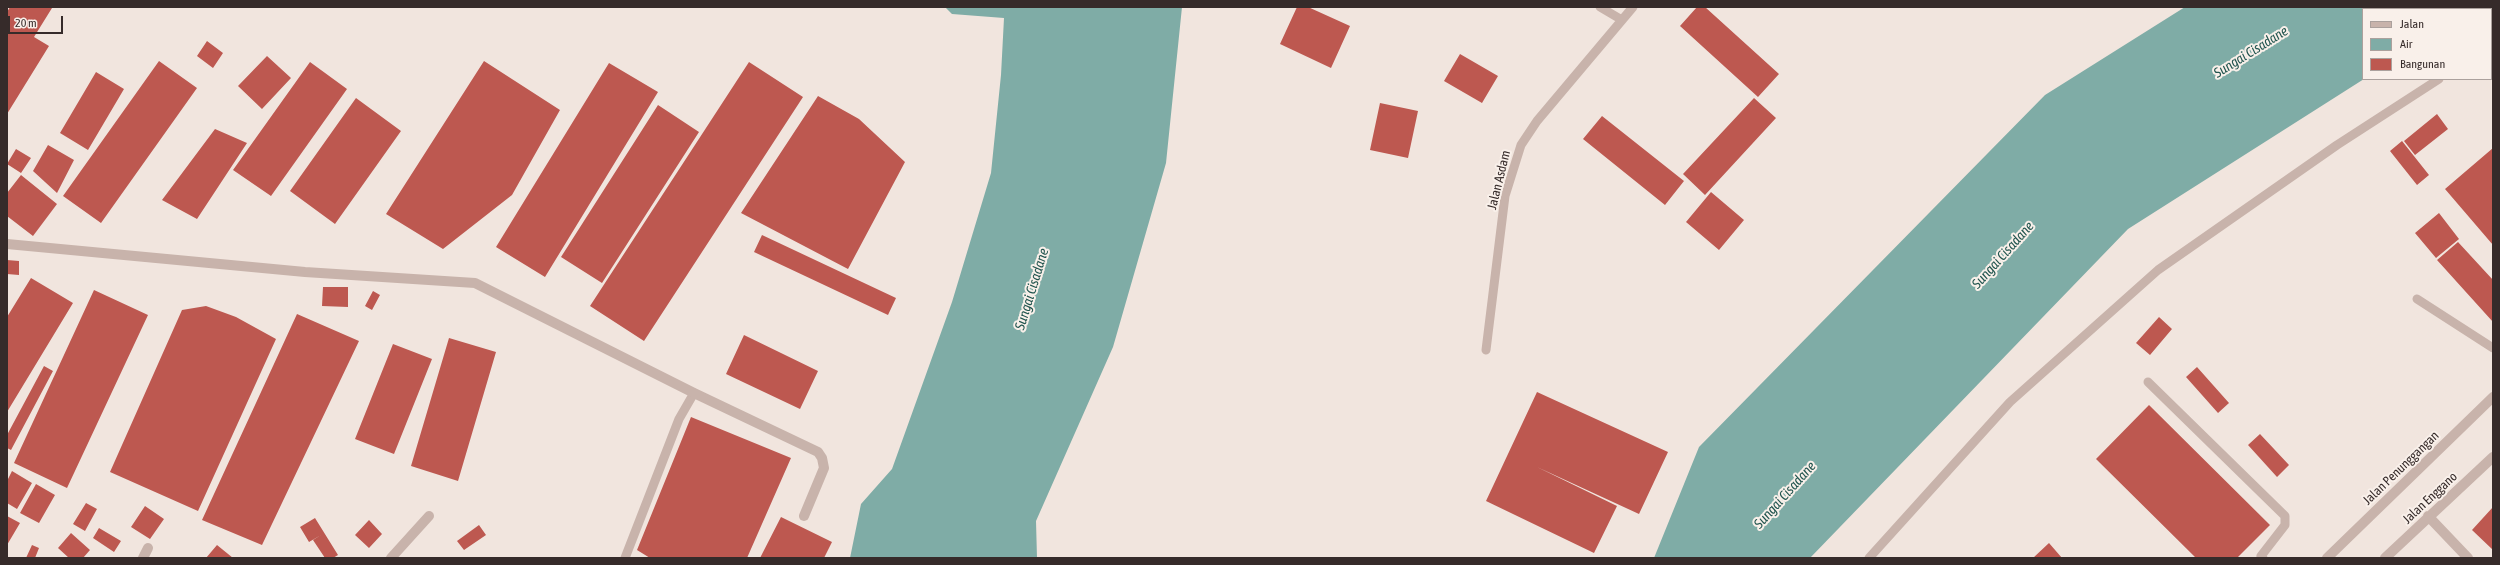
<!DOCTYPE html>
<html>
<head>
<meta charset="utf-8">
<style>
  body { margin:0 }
  #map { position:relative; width:2500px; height:565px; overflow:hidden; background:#f1e5de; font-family:"Asap Condensed",sans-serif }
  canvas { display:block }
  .frame { position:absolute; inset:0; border:8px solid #362b2a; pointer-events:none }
  .legend { position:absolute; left:2362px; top:8px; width:130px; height:72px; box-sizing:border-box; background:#f9f0ea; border:1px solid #aba19d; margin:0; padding:5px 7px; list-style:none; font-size:12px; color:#362b2a }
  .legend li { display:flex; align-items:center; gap:8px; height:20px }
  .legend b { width:20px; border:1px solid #aba19d }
  .scale { position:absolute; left:8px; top:16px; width:55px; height:18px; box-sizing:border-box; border:2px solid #362b2a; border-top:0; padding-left:5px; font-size:12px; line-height:14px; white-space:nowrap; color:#362b2a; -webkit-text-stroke:3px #f9f0ea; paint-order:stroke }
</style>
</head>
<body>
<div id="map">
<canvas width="2500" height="565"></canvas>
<div class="frame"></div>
<ul class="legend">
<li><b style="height:5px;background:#c8b3ab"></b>Jalan</li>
<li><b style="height:11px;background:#7faca6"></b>Air</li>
<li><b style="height:11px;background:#bd5850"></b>Bangunan</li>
</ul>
<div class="scale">20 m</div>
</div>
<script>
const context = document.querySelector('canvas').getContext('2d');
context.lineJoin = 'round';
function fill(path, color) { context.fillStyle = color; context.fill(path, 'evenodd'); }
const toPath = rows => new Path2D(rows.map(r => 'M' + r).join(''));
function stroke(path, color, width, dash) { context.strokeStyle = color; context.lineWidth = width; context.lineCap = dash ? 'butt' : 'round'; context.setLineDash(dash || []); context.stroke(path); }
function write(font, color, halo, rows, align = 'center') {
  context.font = font + ' "Asap Condensed",sans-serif'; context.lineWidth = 4; context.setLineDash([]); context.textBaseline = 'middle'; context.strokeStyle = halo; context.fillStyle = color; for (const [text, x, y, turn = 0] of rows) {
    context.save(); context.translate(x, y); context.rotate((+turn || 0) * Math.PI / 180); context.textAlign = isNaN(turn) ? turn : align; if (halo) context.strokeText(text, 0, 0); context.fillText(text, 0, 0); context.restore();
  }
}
const water = toPath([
  [945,7,1182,7,1166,163,1113,347,1036,521,1037,558,850,558,861,504,892,469,952,302,991,173,1001,75,1004,18,952,14],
  [2185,7,2480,7,2477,9,2363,9,2364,79,2128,229,1810,558,1654,558,1699,447,2045,95]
]);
const building = toPath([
  [10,7,52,8,34,37,49,46,7,114,7,12],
  [1297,7,1308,7,1350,26,1331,68,1280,44],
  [1697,7,1705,7,1779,74,1758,97,1680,26],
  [207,41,223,53,213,68,197,56],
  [1460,54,1498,76,1482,103,1444,81],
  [267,56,291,78,262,109,238,86],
  [159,61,197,88,101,223,63,196],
  [484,61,560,110,512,195,443,249,386,214],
  [310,62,347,89,271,196,233,170],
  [749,62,803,97,644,341,590,306],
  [609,63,658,92,545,277,496,247],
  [96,72,124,89,88,150,60,133],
  [818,96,859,119,905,162,848,269,741,213],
  [356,98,401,131,335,224,290,191],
  [1754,98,1776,118,1705,195,1683,174],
  [1380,103,1418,111,1408,158,1370,150],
  [658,105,699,132,602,283,561,257],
  [2437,114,2448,129,2415,155,2404,141],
  [1602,116,1684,181,1665,205,1583,139],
  [215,129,247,143,197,219,162,200],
  [2402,141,2429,175,2417,185,2390,151],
  [48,145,74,160,57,193,33,171],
  [2493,148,2493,245,2445,189],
  [16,149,31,158,21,173,7,164],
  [21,175,57,204,33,236,7,216,7,193],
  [1711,192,1744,220,1719,250,1686,222],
  [2439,213,2459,239,2436,258,2415,233],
  [762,235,896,298,888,315,754,252],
  [2458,242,2493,280,2493,322,2437,260],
  [7,260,19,261,19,275,7,274],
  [31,278,73,303,7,412,7,317],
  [323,287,348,287,348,307,322,306],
  [94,290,148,315,67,488,14,463],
  [373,291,380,295,372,310,365,306],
  [206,306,236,317,276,339,198,511,110,472,182,310],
  [297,314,359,341,262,545,202,520],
  [2159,317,2172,329,2150,355,2136,343],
  [744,335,818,371,800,409,726,374],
  [449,338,496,352,458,481,411,466],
  [393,344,432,359,394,454,355,439],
  [44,366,53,371,11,450,7,448,7,435],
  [2197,367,2229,403,2218,413,2186,377],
  [1537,392,1668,452,1639,514,1537,467,1617,506,1594,553,1486,501],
  [2149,405,2270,525,2237,558,2196,558,2096,459],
  [691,417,791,458,747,558,650,558,637,550],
  [2260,434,2289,465,2277,477,2248,445],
  [12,471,32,483,17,509,7,503,7,481],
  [36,484,55,495,39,523,20,513],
  [86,503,97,509,85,531,73,524],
  [145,506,164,519,150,539,131,527],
  [2493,507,2493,550,2472,530],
  [7,516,20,523,7,545],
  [781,517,832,542,824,558,760,558],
  [315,518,338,555,333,558,325,558,313,540,321,535,309,542,300,527],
  [369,520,382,534,369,548,355,535],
  [479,525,486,535,464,550,457,541],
  [99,528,121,541,114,552,93,538],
  [71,533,90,550,83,558,69,558,58,548],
  [2049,543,2062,558,2033,558],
  [32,545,39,548,35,558,26,558],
  [217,545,233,558,206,558]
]);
const service = toPath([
  [1600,7,1622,20],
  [2491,45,2493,44],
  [2417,299,2493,348],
  [1486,350,1505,196,1521,145,1537,121,1633,7],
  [2148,382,2285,516,2285,525,2261,556,2263,558],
  [625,558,679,419,694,393],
  [1869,558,2010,402,2158,270,2337,145,2439,79]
]);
const minor = toPath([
  [7,244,305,272,475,283,694,393,818,452,822,458,824,468,804,516],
  [2428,516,2468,558],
  [143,558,148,548],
  [391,558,429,516],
  [2327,558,2493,397],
  [2385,558,2493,457]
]);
const streetNames = [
  ["Jalan Asdam",1499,180,-76],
  ["Jalan Penunggangan",2401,468,-44],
  ["Jalan Enggano",2430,498,-43]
];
const waterNames = [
  ["Sungai Cisadane",2251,52,-32],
  ["Sungai Cisadane",2003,255,-48],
  ["Sungai Cisadane",1032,289,-73],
  ["Sungai Cisadane",1785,495,-48]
];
fill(water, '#7faca6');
fill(building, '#bd5850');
stroke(service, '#c8b3ab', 9);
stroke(minor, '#c8b3ab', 10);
write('13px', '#362b2a', '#f9f0ea', streetNames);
write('italic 14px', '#22554f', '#f9f0ea', waterNames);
</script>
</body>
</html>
